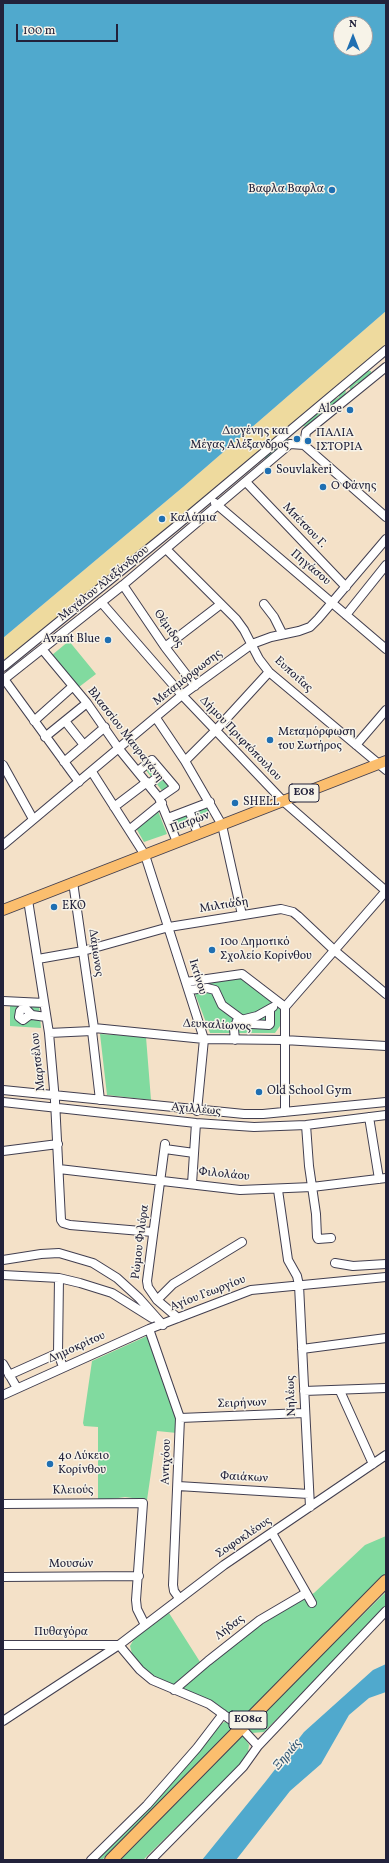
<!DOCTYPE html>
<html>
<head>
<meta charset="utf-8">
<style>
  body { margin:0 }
  #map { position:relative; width:389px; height:1863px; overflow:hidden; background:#f4e1c8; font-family:Vollkorn,serif }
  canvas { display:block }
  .frame { position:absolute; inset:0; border:4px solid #22223b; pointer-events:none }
  .north { position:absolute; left:333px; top:16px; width:40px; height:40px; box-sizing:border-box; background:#f7f3e8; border:1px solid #a29fa3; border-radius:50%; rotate:0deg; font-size:11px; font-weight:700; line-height:16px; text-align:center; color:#22223b }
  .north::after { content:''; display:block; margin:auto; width:14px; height:18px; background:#1f6fb2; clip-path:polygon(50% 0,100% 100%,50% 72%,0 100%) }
  .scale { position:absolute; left:16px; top:24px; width:102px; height:18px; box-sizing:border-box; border:2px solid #22223b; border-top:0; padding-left:5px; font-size:12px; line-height:14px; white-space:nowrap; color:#22223b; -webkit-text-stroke:3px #f7f3e8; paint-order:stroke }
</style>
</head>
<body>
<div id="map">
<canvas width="389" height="1863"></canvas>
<div class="frame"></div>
<div class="north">N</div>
<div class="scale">100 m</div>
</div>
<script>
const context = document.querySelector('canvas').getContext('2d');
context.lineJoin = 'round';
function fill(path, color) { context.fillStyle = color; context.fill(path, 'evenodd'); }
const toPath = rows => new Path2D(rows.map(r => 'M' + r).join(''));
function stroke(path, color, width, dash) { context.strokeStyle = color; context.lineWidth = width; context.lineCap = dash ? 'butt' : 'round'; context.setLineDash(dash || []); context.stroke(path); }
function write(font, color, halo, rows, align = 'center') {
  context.font = font + ' Vollkorn,serif'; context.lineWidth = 3; context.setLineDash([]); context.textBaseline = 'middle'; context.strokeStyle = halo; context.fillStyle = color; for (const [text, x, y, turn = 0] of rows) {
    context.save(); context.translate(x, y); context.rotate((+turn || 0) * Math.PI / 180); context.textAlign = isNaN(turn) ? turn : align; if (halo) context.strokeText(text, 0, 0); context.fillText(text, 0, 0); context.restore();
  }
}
const green = toPath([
  [368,371,371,371,371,375,360,384,357,383,353,387,354,389,350,389,349,386],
  [342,391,346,391,345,395,333,406,330,405,330,402,339,397,339,394],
  [320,410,324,410,322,414,318,415,317,418,306,427,303,426,303,424,311,419,311,416],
  [285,438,288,439,288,443,277,452,275,452,271,455,271,458,267,461,265,460,265,456,278,444,284,442],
  [69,641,96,674,79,687,52,655],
  [152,762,161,773,152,778,145,769],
  [162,776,173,787,163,792,156,783],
  [207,806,211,813,197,822,192,811],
  [158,811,167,834,144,842,136,828],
  [188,815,192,825,177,832,172,820,173,818],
  [239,976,280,1008,280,1026,275,1033,210,1033,191,983],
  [10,1004,39,1005,41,1028,10,1026],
  [100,1034,146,1037,151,1100,107,1095],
  [147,1336,178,1418,177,1433,157,1431,147,1500,125,1497,98,1501,98,1427,84,1426,83,1423,92,1361],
  [386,1536,386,1573,102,1860,95,1860,195,1755,221,1724,233,1717,217,1704,180,1689,210,1663,273,1615,314,1593,365,1545],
  [386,1592,386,1605,305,1690,264,1732,252,1733,248,1728],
  [169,1613,202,1665,173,1686,144,1672,133,1657,130,1646,134,1639],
  [243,1735,249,1745,248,1752,238,1767,143,1860,120,1860]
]);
const sand = toPath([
  [386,311,386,345,377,353,3,664,3,638,183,487]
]);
const water = toPath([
  [3,3,386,3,386,311,183,487,3,638],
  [341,24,365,24,365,48,341,48],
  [386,1664,386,1692,369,1698,349,1715,321,1764,290,1791,236,1860,202,1860,266,1781,304,1732,373,1670]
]);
const minor = toPath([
  [304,445,306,432,386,367],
  [304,445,386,517],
  [246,482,346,587],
  [215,503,386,649],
  [166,549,236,619,244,630,259,659,269,672,386,770],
  [123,585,165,647,195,686],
  [101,602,182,695,283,801,386,891],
  [264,604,274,617,282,633],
  [346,615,386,565],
  [165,647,221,604],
  [42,649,87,703,119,749,159,798,177,842],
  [3,667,175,527,386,350],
  [4,679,79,782],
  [3,680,123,585,290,444,304,445],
  [156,718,185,761,222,825,242,915],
  [34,721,72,687],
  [65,721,84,745],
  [45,737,87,703],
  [356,745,386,710],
  [185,761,215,731,269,672],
  [64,762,105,727],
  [3,765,33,819],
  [138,771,152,760,175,787,159,798],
  [92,772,145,855,204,1039,197,1111],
  [149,784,163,773],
  [114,807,147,782],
  [189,810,198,834],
  [168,818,210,802],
  [129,830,162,803],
  [3,845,182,695,252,644,271,637,299,631,310,627,318,619,386,539],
  [73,882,94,1028],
  [28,900,49,1033,55,1101,61,1220,63,1223,70,1225,153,1232],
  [38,959,83,951,169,927,281,909,293,912,298,916,334,950,386,994],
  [186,982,242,974,285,1007],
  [189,990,207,988,215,990,222,1005,241,1019,252,1024,269,1025,270,1024,270,1010],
  [3,1001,44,1003],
  [31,1014,23,1020,19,1017,20,1011,23,1008,25,1008,32,1015,46,1017],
  [92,1031,100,1100],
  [49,1033,92,1031,94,1028,204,1039,284,1040,386,1046],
  [235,1040,234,1029,237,1021,257,1016,273,1007],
  [3,1090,244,1114,263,1114,386,1102],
  [3,1102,196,1123,254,1127,306,1125,386,1115],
  [285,1112,285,1007,386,891],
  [369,1117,379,1179],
  [306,1125,309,1166,316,1214,317,1237,318,1239,331,1238],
  [165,1144,147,1281,148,1287,157,1300,178,1318],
  [165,1149,194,1153],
  [3,1151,58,1144],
  [59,1169,240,1190,312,1187,386,1178],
  [192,1184,196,1123],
  [278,1190,288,1260,297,1276,299,1285,310,1507],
  [3,1260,41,1254,59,1253,93,1263,117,1278,139,1298,163,1325],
  [335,1263,353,1266,386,1264],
  [3,1275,59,1278,80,1283,112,1293,152,1318],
  [59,1278,58,1353,63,1367],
  [157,1300,173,1284,242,1242],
  [149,1329,180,1418,173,1585,174,1591,179,1598],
  [302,1349,386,1338],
  [3,1364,17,1388],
  [9,1375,58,1353],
  [304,1391,386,1388],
  [340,1391,373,1464],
  [3,1395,149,1329,251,1290,386,1277],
  [180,1418,304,1413],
  [178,1486,309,1494],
  [3,1504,143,1503,136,1600,137,1609,145,1625],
  [272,1533,312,1603],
  [3,1577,139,1576],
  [3,1645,119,1645],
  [119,1645,140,1670,152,1680,209,1704,231,1720],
  [174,1690,208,1661,260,1620,306,1593],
  [3,1721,119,1645,224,1565,386,1455],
  [245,1732,258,1746],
  [91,1860,147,1805,197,1748,223,1714],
  [151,1860,243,1767,258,1746,386,1611]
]);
const major = toPath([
  [3,910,386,761]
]);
const highway = toPath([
  [111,1860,386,1581]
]);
const markers = [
  [332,190,4,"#1f6fb2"],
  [350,410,4,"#1f6fb2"],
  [297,439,4,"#1f6fb2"],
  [308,441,4,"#1f6fb2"],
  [268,471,4,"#1f6fb2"],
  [323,487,4,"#1f6fb2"],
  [162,519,4,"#1f6fb2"],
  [108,640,4,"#1f6fb2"],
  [270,740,4,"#1f6fb2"],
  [235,803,4,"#1f6fb2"],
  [54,907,4,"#1f6fb2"],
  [212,950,4,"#1f6fb2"],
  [259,1092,4,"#1f6fb2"],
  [50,1464,4,"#1f6fb2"]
];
const shields = [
  [304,793,30],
  [248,1720,38]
];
const shieldNames = [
  ["ΕΟ8",304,793],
  ["ΕΟ8α",248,1720]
];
const poiNames = [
  ["Βαφλα Βαφλα",324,190,"right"],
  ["Aloe",342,410,"right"],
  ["Διογένης και",289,432,"right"],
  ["Μέγας Αλέξανδρος",289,446,"right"],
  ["ΠΑΛΙΑ",316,434],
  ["ΙΣΤΟΡΙΑ",316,448],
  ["Souvlakeri",276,471],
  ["Ο Φάνης",331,487],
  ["Καλάμια",170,519],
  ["Avant Blue",100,640,"right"],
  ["Μεταμόρφωση",278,733],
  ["του Σωτήρος",278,747],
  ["SHELL",243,803],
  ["EKO",62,907],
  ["10ο Δημοτικό",220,943],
  ["Σχολείο Κορίνθου",220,957],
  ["Old School Gym",267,1092],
  ["4ο Λύκειο",58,1457],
  ["Κορίνθου",58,1471]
];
const streetNames = [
  ["Μπέτσου Γ.",304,526,46],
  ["Πηγάσου",310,568,40],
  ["Μεγάλου Αλεξάνδρου",104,584,-39],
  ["Θέμιδος",168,629,55],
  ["Ευποιΐας",293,675,42],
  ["Μεταμόρφωσης",188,678,-38],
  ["Βλασσίου Μαυραγάνη",125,735,52],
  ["Δήμου Πριφτόπουλου",240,739,46],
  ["Πατρών",190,823,-21],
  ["Μιλτιάδη",224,906,-9],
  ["Δάμωνος",95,953,82],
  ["Ικτίνου",197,977,73],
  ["Δευκαλίωνος",217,1026,3],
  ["Μαρτσέλου",39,1062,-96],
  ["Αχιλλέως",196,1110,5],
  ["Φιλολάου",224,1175,6],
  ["Ρώμου Φιλύρα",141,1242,-83],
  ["Αγίου Γεωργίου",208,1294,-21],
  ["Δημοκρίτου",77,1348,-24],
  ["Νηλέως",292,1396,-92],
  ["Σειρήνων",242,1404,-2],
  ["Αντιχόου",167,1462,-88],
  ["Φαιάκων",244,1478,3],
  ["Κλειούς",73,1491,-1],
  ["Σοφοκλέους",244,1538,-34],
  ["Μουσών",71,1565],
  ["Λήδας",230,1628,-38],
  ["Πυθαγόρα",61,1633]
];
const waterNames = [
  ["Ξηριάς",288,1755,-50]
];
fill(green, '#81da9f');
fill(sand, '#eeda9e');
fill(water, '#50a9cd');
stroke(minor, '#423f50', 10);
stroke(major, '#423f50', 12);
stroke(highway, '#423f50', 14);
stroke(minor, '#fff', 8);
stroke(major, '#fbbe6e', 10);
stroke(highway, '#fbbe6e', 12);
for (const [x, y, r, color] of markers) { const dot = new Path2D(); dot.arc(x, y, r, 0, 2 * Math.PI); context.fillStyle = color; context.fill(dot); stroke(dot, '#f7f3e8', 1.5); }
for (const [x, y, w] of shields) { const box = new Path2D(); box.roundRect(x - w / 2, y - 9, w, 18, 3); context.fillStyle = '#f7f3e8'; context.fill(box); stroke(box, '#22223b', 1); }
write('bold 11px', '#22223b', null, shieldNames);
write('12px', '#22223b', '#f7f3e8', poiNames, 'left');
write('12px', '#22223b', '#f7f3e8', streetNames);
write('italic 13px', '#345875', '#f7f3e8', waterNames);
</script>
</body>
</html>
